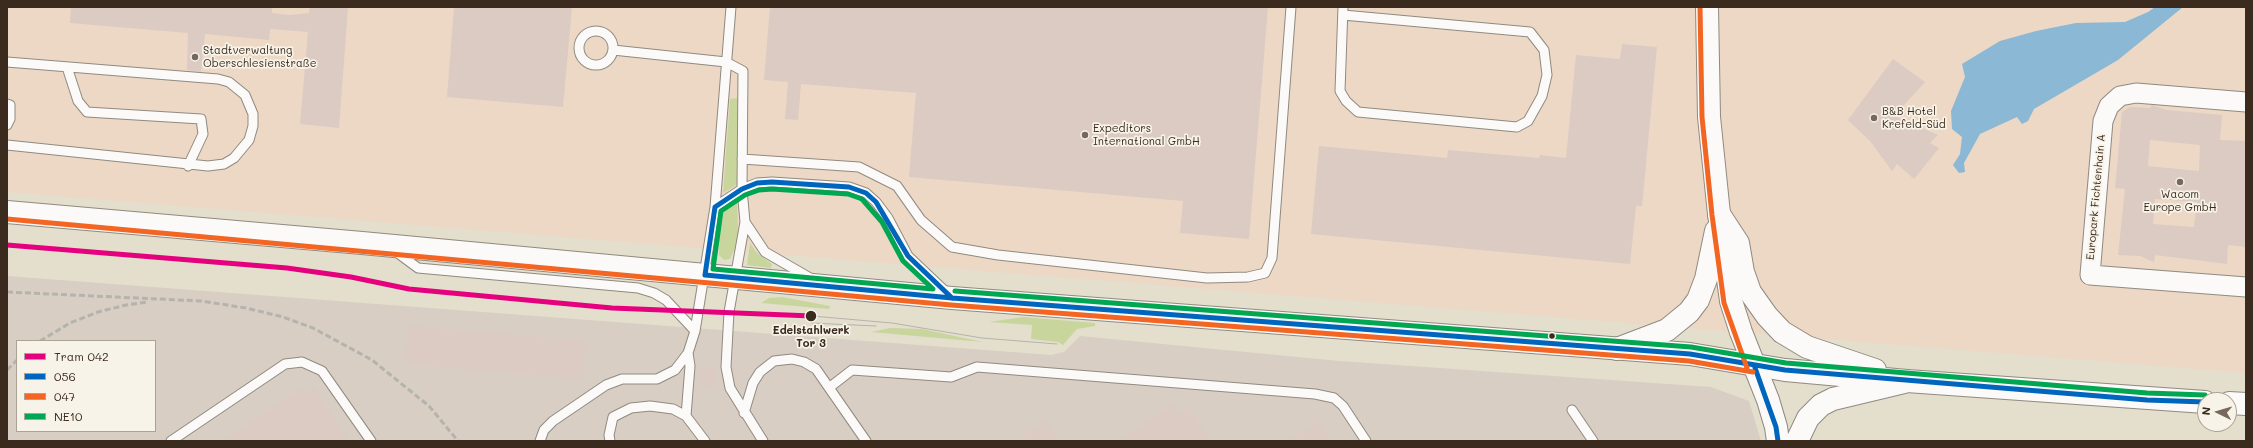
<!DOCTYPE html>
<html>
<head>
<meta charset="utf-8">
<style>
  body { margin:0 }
  #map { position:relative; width:2253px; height:448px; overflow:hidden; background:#e4decd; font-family:Mali,sans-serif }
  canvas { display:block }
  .frame { position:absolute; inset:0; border:8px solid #3b2a1e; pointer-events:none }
  .legend { position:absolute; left:16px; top:340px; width:140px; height:92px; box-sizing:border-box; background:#f7f3e8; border:1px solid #aca397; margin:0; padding:5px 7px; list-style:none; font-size:12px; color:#3b2a1e }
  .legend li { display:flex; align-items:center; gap:8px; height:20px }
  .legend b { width:20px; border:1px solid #aca397 }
  .north { position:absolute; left:2197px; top:392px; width:40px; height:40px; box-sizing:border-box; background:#f7f3e8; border:1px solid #aca397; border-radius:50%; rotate:275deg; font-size:11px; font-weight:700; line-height:16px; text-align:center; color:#3b2a1e }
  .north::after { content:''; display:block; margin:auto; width:14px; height:18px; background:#76695b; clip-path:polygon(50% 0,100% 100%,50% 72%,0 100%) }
</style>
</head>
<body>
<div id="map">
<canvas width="2253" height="448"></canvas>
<div class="frame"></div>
<ul class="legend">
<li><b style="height:5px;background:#e5007d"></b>Tram 042</li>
<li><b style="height:5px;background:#0065bd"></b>056</li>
<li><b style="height:5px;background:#f26522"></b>047</li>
<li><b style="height:5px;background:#00a651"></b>NE10</li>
</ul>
<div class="north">N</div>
</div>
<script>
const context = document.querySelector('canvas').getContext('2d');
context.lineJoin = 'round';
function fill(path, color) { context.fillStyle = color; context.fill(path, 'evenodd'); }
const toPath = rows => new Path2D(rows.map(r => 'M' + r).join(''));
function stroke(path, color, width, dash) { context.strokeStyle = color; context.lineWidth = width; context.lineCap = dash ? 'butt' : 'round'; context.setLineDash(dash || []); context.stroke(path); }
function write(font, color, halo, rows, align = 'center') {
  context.font = font + ' Mali,sans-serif'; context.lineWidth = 3.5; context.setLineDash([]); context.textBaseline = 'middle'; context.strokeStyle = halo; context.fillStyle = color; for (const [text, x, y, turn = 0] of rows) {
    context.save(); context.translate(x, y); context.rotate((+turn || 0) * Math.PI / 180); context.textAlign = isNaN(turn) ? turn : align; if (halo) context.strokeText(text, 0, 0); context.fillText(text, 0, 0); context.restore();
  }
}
const built = toPath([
  [7,7,2246,7,2246,373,7,192]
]);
const industrial = toPath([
  [7,276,1051,355,1064,352,1080,336,1339,361,1711,387,1749,401,1761,441,7,441],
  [17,341,155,341,155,431,17,431]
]);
const green = toPath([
  [738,98,738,184,723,193,730,99],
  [737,197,738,235,736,246,730,259,724,260,719,255,720,220,726,208],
  [750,243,756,252,772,264,771,268,747,265],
  [782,297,830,306,829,309,761,303,769,298],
  [1023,317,1095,323,1095,326,1077,329,1063,345,1058,342,1031,339,1032,325,989,322],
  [890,328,922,329,983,342,871,332]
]);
const water = toPath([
  [2155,7,2183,7,2118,60,2034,109,2028,121,2022,124,2017,117,1980,134,1964,163,1965,172,1959,173,1953,165,1960,154,1962,137,1952,129,1951,111,1965,77,1962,64,2000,41,2036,31,2076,23,2125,22,2148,12]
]);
const building = toPath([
  [71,7,272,7,272,13,290,15,309,13,310,7,348,7,339,128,300,124,308,32,270,29,269,40,205,34,201,72,187,70,188,33,70,23],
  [454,7,572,7,563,107,447,97],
  [770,7,1268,7,1249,239,1180,233,1183,201,909,177,916,93,801,84,798,120,785,119,788,82,764,80],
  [1622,44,1657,47,1642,206,1636,206,1630,264,1311,234,1319,146,1447,158,1448,150,1539,158,1540,155,1566,158,1576,55,1620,59],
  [1893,59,1925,82,1894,116,1938,135,1930,143,1939,148,1914,179,1897,164,1892,171,1870,141,1848,120],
  [2152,105,2166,110,2222,115,2220,140,2246,141,2246,247,2228,245,2227,264,2155,255,2154,262,2140,256,2118,255,2125,189,2115,188,2122,112,2130,107,2150,108],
  [2150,140,2200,145,2199,171,2148,166],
  [2155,199,2197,202,2194,227,2153,224],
  [408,326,586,341,583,379,405,364],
  [702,368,716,369,715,386,701,385],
  [314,387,349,441,222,441,300,389,303,394],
  [1172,405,1179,415,1189,408,1211,441,1119,441],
  [1046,421,1059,441,1017,441],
  [1319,421,1332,441,1289,441]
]);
const lane = toPath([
  [1343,15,1530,32,1544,50,1547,75,1542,96,1528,121,1517,127,1358,112,1346,101,1340,91,1343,7],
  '579 48a17 17 0 1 1 34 0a17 17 0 1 1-34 0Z',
  [613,50,726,62,743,71,742,189,745,222,729,312,726,367,730,388,763,441],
  [7,62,218,79,229,82,245,95,253,114,253,126,249,140,234,158,224,164,208,166,7,145],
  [67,67,78,101,87,112,201,119,203,134,188,166],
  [7,104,10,105,10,119,7,125],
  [742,159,859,167,897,186,921,220,952,247,998,255,1207,278,1248,277,1265,273,1272,258,1291,7],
  [715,207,731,7],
  [745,222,765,252,810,278],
  [395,251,418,268,638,288,654,293,666,300,695,331],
  [830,387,852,370,951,377,977,367,1315,394,1334,398,1343,406,1366,441],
  [1572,410,1593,441],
  [744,413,753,383,760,372,774,361,792,359,804,362,816,369,866,441],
  [686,416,690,366,688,353],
  [171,441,285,364,302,362,322,371,371,441],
  [540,441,544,430,553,421,606,385,622,379,657,379,675,370,688,353,695,331,715,207,742,189,757,183,772,182,849,187,866,193,876,202,888,218,908,256,947,293],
  [610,441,609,435,613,417,631,408,650,406,673,409,686,416,705,441]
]);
const street = toPath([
  [2246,102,2136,93,2120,96,2109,106,2103,121,2090,275,2246,287]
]);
const secondary = toPath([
  [1707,7,1709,117,1719,214,1731,301,1741,332,1768,400,1776,427,1778,441],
  [1617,349,1667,330,1689,312,1698,300,1706,279,1716,231],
  [1797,441,1808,418,1821,405,1833,399,1904,382]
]);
const primary = toPath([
  [7,212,362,243,952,298,1690,354,1785,370,1907,381,2205,402],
  [1719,214,1738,243,1743,272,1750,292,1767,316,1782,332,1807,347,1875,370],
  [2229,403,2246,404]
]);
const tram = toPath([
  [812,316,892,323,982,338,1057,344],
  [811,323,876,326]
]);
const rail = toPath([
  [7,292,201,301,246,308,283,317,313,328,372,360,429,406,458,441],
  [40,341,70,323,98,312,126,305,147,302],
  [7,370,17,360]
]);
const bus1 = toPath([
  [705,275,952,298,1690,354,1785,370,2147,400,2205,402],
  [705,275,715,207,742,189,757,183,772,182,849,187,866,193,876,202,908,256,952,298],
  [1754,365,1776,427,1778,441]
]);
const bus2 = toPath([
  [1700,7,1702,117,1712,215,1724,303,1747,368],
  [7,219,951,305,1689,361,1753,372]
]);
const bus3 = toPath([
  [772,189,848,194,862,199,882,222,903,261,933,289,713,269,721,211,745,195,759,190,772,189],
  [955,291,1691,347,1786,363,2147,393,2205,395]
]);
const tram1 = toPath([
  [7,245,287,268,351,277,409,289,612,308,812,316]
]);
const markers = [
  [195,57,4,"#76695b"],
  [1874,118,4,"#76695b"],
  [1085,135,4,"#76695b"],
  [2180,182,4,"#76695b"],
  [811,316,6,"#3b2a1e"],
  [1552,336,3.5,"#3b2a1e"]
];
const poiNames = [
  ["Stadtverwaltung",203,51],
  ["Oberschlesienstraße",203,64],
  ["B&B Hotel",1882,112],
  ["Krefeld-Süd",1882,125],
  ["Expeditors",1093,129],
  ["International GmbH",1093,142],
  ["Wacom",2180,195,"center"],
  ["Europe GmbH",2180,208,"center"]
];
const streetNames = [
  ["Europark Fichtenhain A",2096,197,-85]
];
const stopNames = [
  ["Edelstahlwerk",811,331],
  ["Tor 3",811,344]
];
fill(built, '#ecd8c5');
fill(industrial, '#d8cec3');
fill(green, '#c8d69e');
fill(water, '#8ab8d5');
fill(building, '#dccbc3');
stroke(lane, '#908a80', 11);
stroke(street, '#908a80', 21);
stroke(secondary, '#908a80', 24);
stroke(primary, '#908a80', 24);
stroke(lane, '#fbfaf8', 9);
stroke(street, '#fbfaf8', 19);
stroke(secondary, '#fbfaf8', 22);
stroke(primary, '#fbfaf8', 22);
stroke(tram, '#b5b3ae', 1);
stroke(rail, '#b5b3ae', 3, [6, 3]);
stroke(bus1, '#0065bd', 5);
stroke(bus2, '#f26522', 5);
stroke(bus3, '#00a651', 5);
stroke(tram1, '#e5007d', 5);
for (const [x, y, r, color] of markers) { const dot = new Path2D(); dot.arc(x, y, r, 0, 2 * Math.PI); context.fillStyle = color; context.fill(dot); stroke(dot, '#f7f3e8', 1.5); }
write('11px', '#3b2a1e', '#f7f3e8', poiNames, 'left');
write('11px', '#3b2a1e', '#f7f3e8', streetNames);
write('bold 11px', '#3b2a1e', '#f7f3e8', stopNames);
</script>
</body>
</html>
